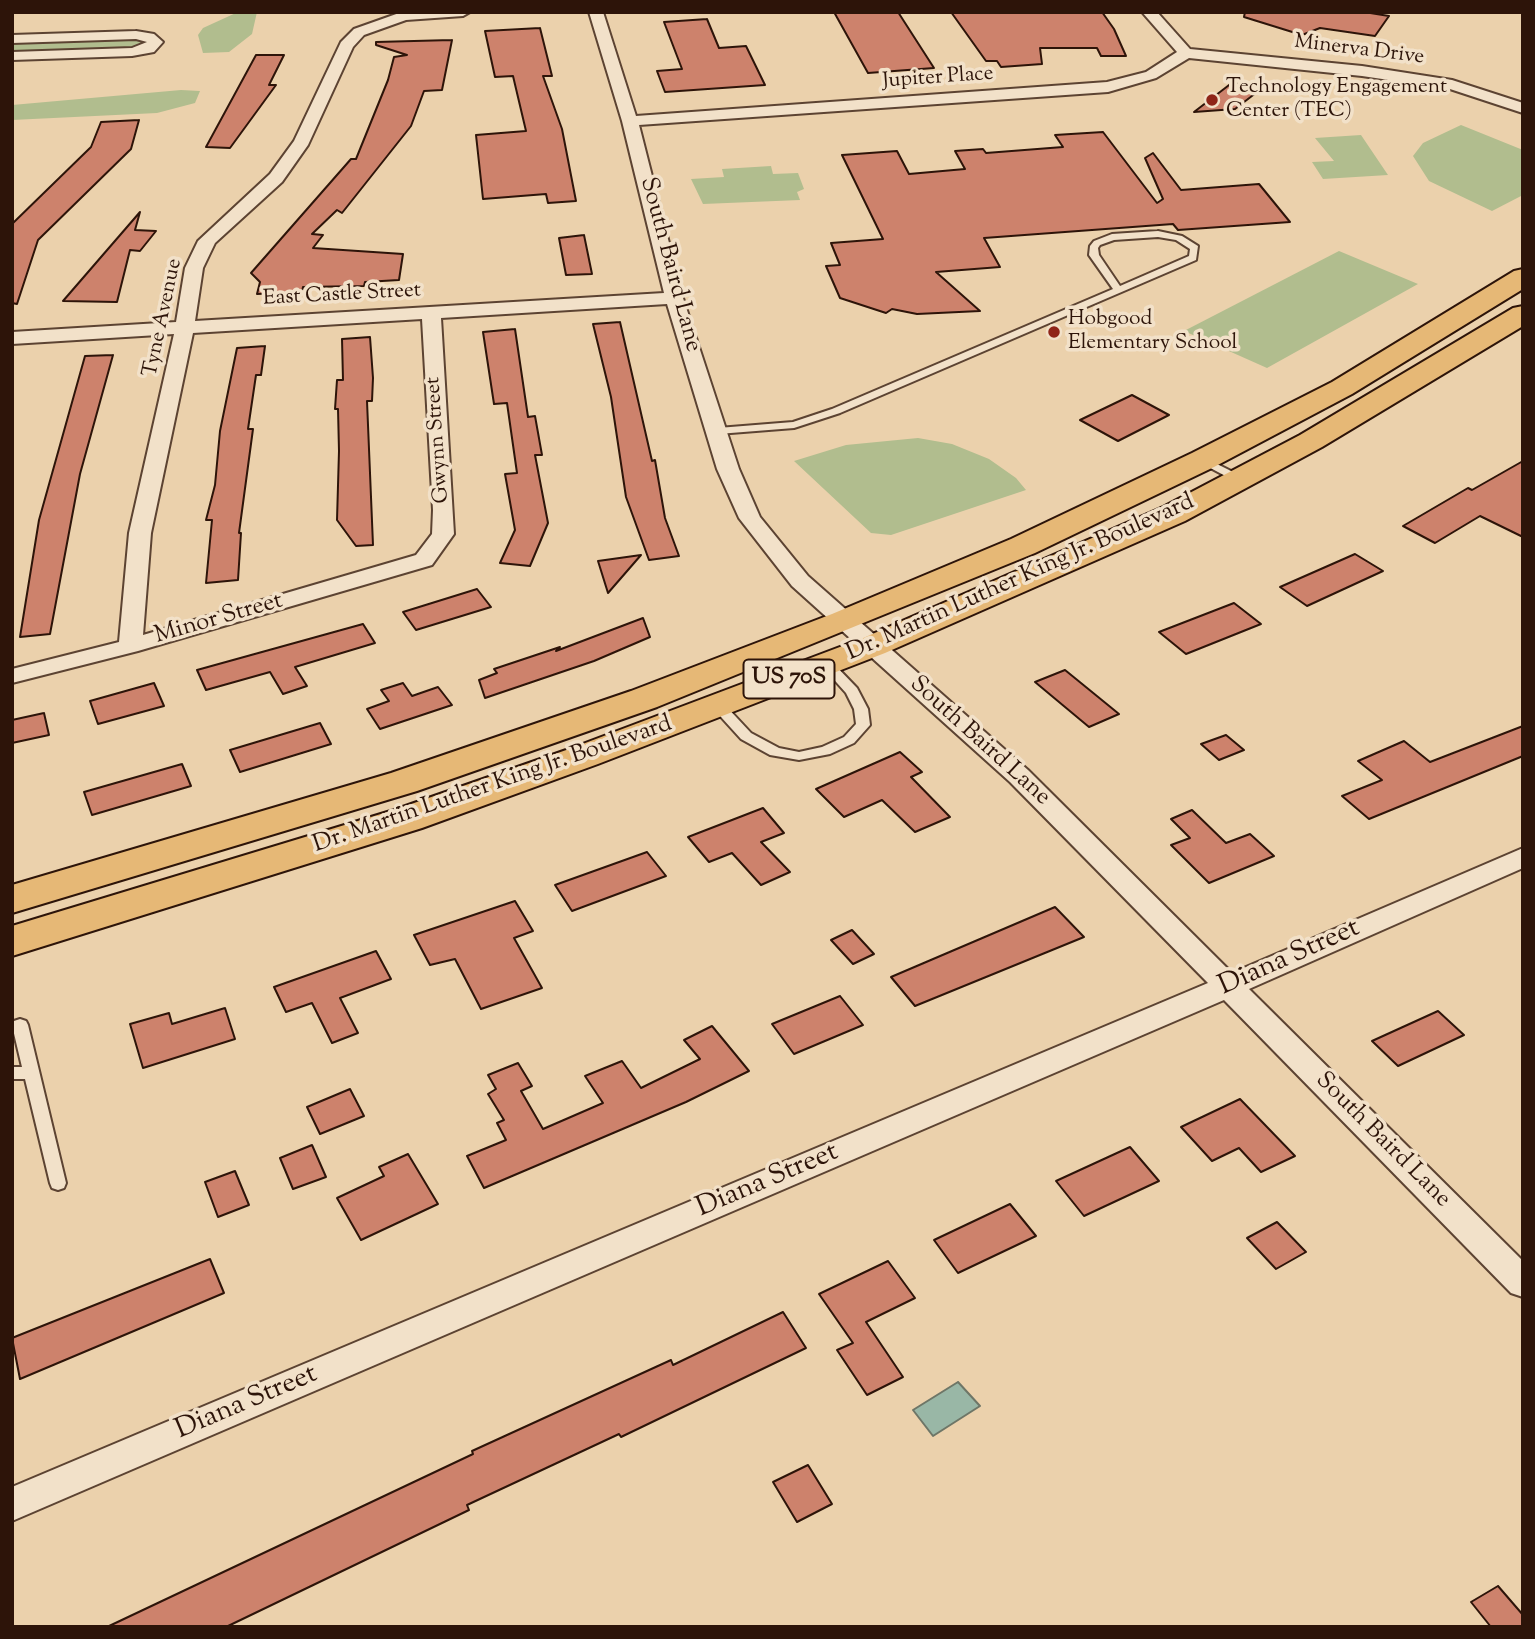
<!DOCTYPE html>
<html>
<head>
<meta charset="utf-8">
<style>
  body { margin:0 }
  #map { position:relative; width:1535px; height:1639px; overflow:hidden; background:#ebd1ac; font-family:"Sorts Mill Goudy",serif }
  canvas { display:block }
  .frame { position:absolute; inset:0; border:14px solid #2d1409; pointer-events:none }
</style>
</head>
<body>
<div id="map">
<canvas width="1535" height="1639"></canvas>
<div class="frame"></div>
</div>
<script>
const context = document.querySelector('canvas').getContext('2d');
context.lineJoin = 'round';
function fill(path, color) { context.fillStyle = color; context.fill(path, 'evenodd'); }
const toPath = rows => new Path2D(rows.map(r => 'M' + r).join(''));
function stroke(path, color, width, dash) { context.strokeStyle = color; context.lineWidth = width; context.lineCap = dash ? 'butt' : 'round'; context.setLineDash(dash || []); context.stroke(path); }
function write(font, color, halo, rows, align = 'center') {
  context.font = font + ' "Sorts Mill Goudy",serif'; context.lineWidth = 7; context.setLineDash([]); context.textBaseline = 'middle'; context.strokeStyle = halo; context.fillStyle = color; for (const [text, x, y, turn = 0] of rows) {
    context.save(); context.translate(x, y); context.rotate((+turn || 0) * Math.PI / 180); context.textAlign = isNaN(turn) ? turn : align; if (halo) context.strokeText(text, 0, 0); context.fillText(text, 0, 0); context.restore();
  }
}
const green = toPath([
  [238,12,257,12,252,34,229,52,203,53,198,35,203,28],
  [136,38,147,41,143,46,127,50,12,54,12,42],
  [181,90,200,91,195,103,157,113,12,120,12,105],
  [1461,125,1523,150,1523,195,1492,211,1429,181,1413,156,1423,143],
  [1361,135,1388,175,1323,179,1312,162,1334,161,1315,138],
  [771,166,773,174,798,173,804,189,797,192,800,200,703,204,691,179,724,177,722,169],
  [1339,251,1418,284,1267,368,1184,331],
  [918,438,952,444,989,459,1016,478,1026,490,891,535,871,533,794,461,846,445]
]);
const water = toPath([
  [958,1382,980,1406,933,1436,913,1410,958,1382]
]);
const building = toPath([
  [834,12,898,12,934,68,868,73,834,12],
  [951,12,1102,12,1114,29,1126,56,1101,56,1097,48,1040,48,1042,64,1001,67,997,61,986,61,951,12],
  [1245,12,1364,12,1389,16,1375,36,1320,28,1302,35,1244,17,1245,12],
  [707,19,719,48,746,46,765,85,665,92,657,71,682,69,664,22,707,19],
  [540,28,552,76,543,76,562,129,576,201,548,203,546,194,483,199,476,135,526,131,513,76,495,77,485,31,540,28],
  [452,40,442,90,424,91,411,126,342,213,337,210,312,234,323,235,313,248,403,254,399,280,365,282,364,286,303,287,302,292,257,294,260,282,251,273,351,159,356,159,388,80,394,57,407,55,376,45,376,42,452,40],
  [256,55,284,55,269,85,276,85,230,148,206,147,256,55],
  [1233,82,1261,89,1235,109,1194,112,1233,82],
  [139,120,131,149,38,240,17,304,12,303,12,224,91,147,101,122,139,120],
  [1103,132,1157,203,1163,199,1145,158,1153,153,1181,190,1259,184,1290,222,1178,230,1173,224,984,238,1000,267,936,272,980,311,917,314,892,309,886,313,840,298,826,266,840,265,831,243,883,239,842,155,897,151,909,174,965,169,955,151,983,149,986,153,1063,147,1055,135,1103,132],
  [140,212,135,230,156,231,140,251,130,250,117,302,63,301,140,212],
  [584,235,592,274,566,275,559,238,584,235],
  [620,322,652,461,655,460,665,518,679,556,649,560,626,497,611,397,593,324,620,322],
  [515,329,528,417,535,416,542,455,535,455,548,523,530,566,500,563,515,530,505,474,517,473,507,403,494,404,483,332,515,329],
  [370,337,373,378,372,401,367,401,373,545,356,546,337,520,339,451,338,409,335,409,337,380,343,380,342,339,370,337],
  [265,346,261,375,256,375,248,429,253,429,239,533,241,533,238,580,206,583,212,520,206,520,215,485,220,431,237,348,265,346],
  [113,355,80,474,50,634,20,637,39,520,85,356,113,355],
  [1132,395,1169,415,1118,441,1080,420,1132,395],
  [1523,461,1523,537,1480,516,1435,543,1403,526,1468,488,1472,490,1523,461],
  [1355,554,1383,571,1307,606,1280,587,1355,554],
  [641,555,608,593,598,561,641,555],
  [477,589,491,607,416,630,403,612,477,589],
  [1234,603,1261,624,1186,654,1159,632,1234,603],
  [643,618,650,637,594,661,485,698,479,680,497,673,494,669,560,647,556,651,643,618],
  [363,624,375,643,295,667,307,686,283,694,270,672,206,690,197,670,363,624],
  [1065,670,1119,714,1089,727,1035,682,1065,670],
  [154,683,164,706,98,724,90,701,154,683],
  [403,683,412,696,438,687,452,705,380,729,367,709,389,701,381,690,403,683],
  [44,713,49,735,12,743,12,720,44,713],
  [320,723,331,744,240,772,230,750,320,723],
  [1523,726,1523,756,1369,819,1342,796,1382,780,1358,761,1404,741,1430,762,1523,726],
  [1226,735,1244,750,1219,760,1201,744,1226,735],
  [900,752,922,772,911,777,950,817,915,832,882,800,844,817,816,789,900,752],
  [182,764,191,786,92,815,84,792,182,764],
  [763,808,784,833,761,842,790,872,761,885,732,853,709,862,688,837,763,808],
  [1192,810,1226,843,1250,834,1274,856,1209,883,1171,845,1190,838,1171,819,1192,810],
  [647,852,666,876,572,911,555,885,647,852],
  [515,901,533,931,514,938,542,988,481,1009,455,959,430,965,414,935,515,901],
  [1055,907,1084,937,915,1006,891,977,1055,907],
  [852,930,874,954,853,964,831,940,852,930],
  [376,951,391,979,340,998,358,1033,332,1043,312,1003,286,1012,274,987,376,951],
  [840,996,863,1025,794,1054,772,1024,840,996],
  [225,1008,235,1039,143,1068,130,1024,169,1013,172,1024,225,1008],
  [1438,1011,1464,1035,1398,1066,1372,1041,1438,1011],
  [712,1026,749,1071,686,1102,484,1188,467,1156,506,1140,497,1123,504,1120,488,1094,496,1089,488,1075,518,1063,532,1086,521,1091,543,1129,603,1103,585,1076,622,1061,641,1088,700,1059,684,1040,712,1026],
  [350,1089,364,1116,320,1134,307,1107,350,1089],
  [1240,1099,1295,1156,1261,1172,1239,1148,1212,1161,1181,1127,1240,1099],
  [312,1145,326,1177,293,1189,280,1158,312,1145],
  [1130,1147,1159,1181,1084,1216,1056,1181,1130,1147],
  [408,1154,438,1204,361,1240,337,1198,384,1176,379,1167,408,1154],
  [235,1171,249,1205,218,1217,205,1182,235,1171],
  [1010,1204,1036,1236,958,1273,934,1240,1010,1204],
  [1277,1222,1306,1252,1276,1269,1247,1238,1277,1222],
  [210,1259,224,1293,20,1379,12,1338,210,1259],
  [888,1261,915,1298,866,1322,903,1377,867,1395,837,1350,853,1343,819,1294,888,1261],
  [783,1312,806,1348,621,1437,619,1434,467,1505,469,1510,226,1627,107,1627,473,1454,472,1451,671,1360,673,1365,783,1312],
  [808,1465,832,1504,797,1522,773,1482,808,1465],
  [1498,1586,1523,1615,1523,1627,1491,1627,1471,1602,1498,1586]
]);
const service = toPath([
  [1158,231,1182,236,1198,246,1196,260,840,413,794,428,718,434,713,431,718,428,793,422,832,409,1113,289,1089,255,1090,246,1094,241,1112,234,1158,231],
  [1158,237,1176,240,1190,249,1189,256,1120,286,1099,255,1098,248,1100,245,1114,240,1158,237],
  [1203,457,1243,477,1245,479,1239,482,1235,481,1199,462,1197,460,1203,457],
  [826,660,831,661,857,688,868,709,870,725,854,743,830,754,799,760,770,755,741,739,711,706,718,702,723,703,751,733,779,748,799,752,822,747,844,737,856,724,854,709,846,693,820,664,826,660],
  [20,1019,26,1021,28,1025,66,1183,64,1188,58,1190,52,1188,50,1183,25,1079,12,1079,12,1067,22,1067,12,1025,14,1021,20,1019]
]);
const minor = toPath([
  [402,12,470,12,463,16,406,20,364,35,353,47,308,145,282,182,215,243,203,268,195,321,664,293,622,121,589,12,603,12,636,116,1107,82,1146,72,1177,52,1142,12,1157,12,1190,49,1362,66,1452,80,1523,103,1523,113,1450,89,1362,76,1189,58,1156,78,1108,92,639,125,683,298,739,469,760,517,808,576,1028,770,1232,973,1523,848,1523,868,1249,989,1523,1261,1523,1297,1511,1293,1224,1000,12,1521,12,1487,1208,983,1010,782,792,586,739,518,717,469,667,304,441,318,454,534,432,565,138,651,12,683,12,669,119,642,129,533,174,334,12,344,12,332,176,322,185,268,198,241,270,174,294,141,341,42,354,29,402,12],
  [422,319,433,510,432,534,416,555,143,635,151,533,193,333,422,319],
  [136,31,154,34,163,42,154,52,132,56,12,60,12,52,132,48,147,42,136,39,12,43,12,35,136,31]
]);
const primary = toPath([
  [1523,269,1523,289,1352,394,1214,467,1035,553,657,707,417,791,12,913,12,885,391,773,631,691,832,614,1011,539,1192,453,1332,382,1514,271,1523,269],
  [1523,306,1523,326,1322,447,1185,521,885,653,598,764,422,828,12,956,12,926,394,810,572,748,861,639,1163,507,1300,435,1513,308,1523,306]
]);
const markers = [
  [1212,100,7,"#8f2418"],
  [1054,332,7,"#8f2418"]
];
const farStreetnames = [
  ["Minerva Drive",1359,51,7],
  ["Jupiter Place",938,79,-4],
  ["East Castle Street",342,296,-3],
  ["Tyne Avenue",164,318,-78],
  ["Gwynn Street",439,440,-94]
];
const farPoinames = [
  ["Technology Engagement",1226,88],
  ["Center (TEC)",1226,112],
  ["Hobgood",1068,320],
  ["Elementary School",1068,344]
];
const shields = [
  [789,679,91]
];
const shieldNames = [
  ["US 70S",789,679]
];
const streetNames = [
  ["South Baird Lane",669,265,75],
  ["Dr. Martin Luther King Jr. Boulevard",1021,579,-24],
  ["Minor Street",219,620,-16],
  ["South Baird Lane",979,742,42],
  ["Dr. Martin Luther King Jr. Boulevard",493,786,-19],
  ["South Baird Lane",1382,1141,45]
];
const nearStreetnames = [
  ["Diana Street",1290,959,-24],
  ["Diana Street",768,1182,-23],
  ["Diana Street",247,1404,-23]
];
fill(green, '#b1bd8e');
fill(water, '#99b7a6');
stroke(water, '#6e7667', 2);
fill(building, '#cd826c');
stroke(building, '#2d1409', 2);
stroke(service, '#5c4332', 4);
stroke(minor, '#5c4332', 4);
stroke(primary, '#2d1409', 4);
fill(service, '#f2e1c9');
fill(minor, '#f2e1c9');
fill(primary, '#e6b876');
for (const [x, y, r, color] of markers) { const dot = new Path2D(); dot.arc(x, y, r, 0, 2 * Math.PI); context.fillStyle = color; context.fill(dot); stroke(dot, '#f2e1c9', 2.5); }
write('21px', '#2d1409', '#f2e1c9', farStreetnames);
write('21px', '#2d1409', '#f2e1c9', farPoinames, 'left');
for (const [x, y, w] of shields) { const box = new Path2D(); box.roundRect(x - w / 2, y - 19.5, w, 39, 5); context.fillStyle = '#f2e1c9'; context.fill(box); stroke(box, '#2d1409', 2); }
write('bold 23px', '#2d1409', null, shieldNames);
write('24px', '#2d1409', '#f2e1c9', streetNames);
write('28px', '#2d1409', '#f2e1c9', nearStreetnames);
</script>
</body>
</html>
